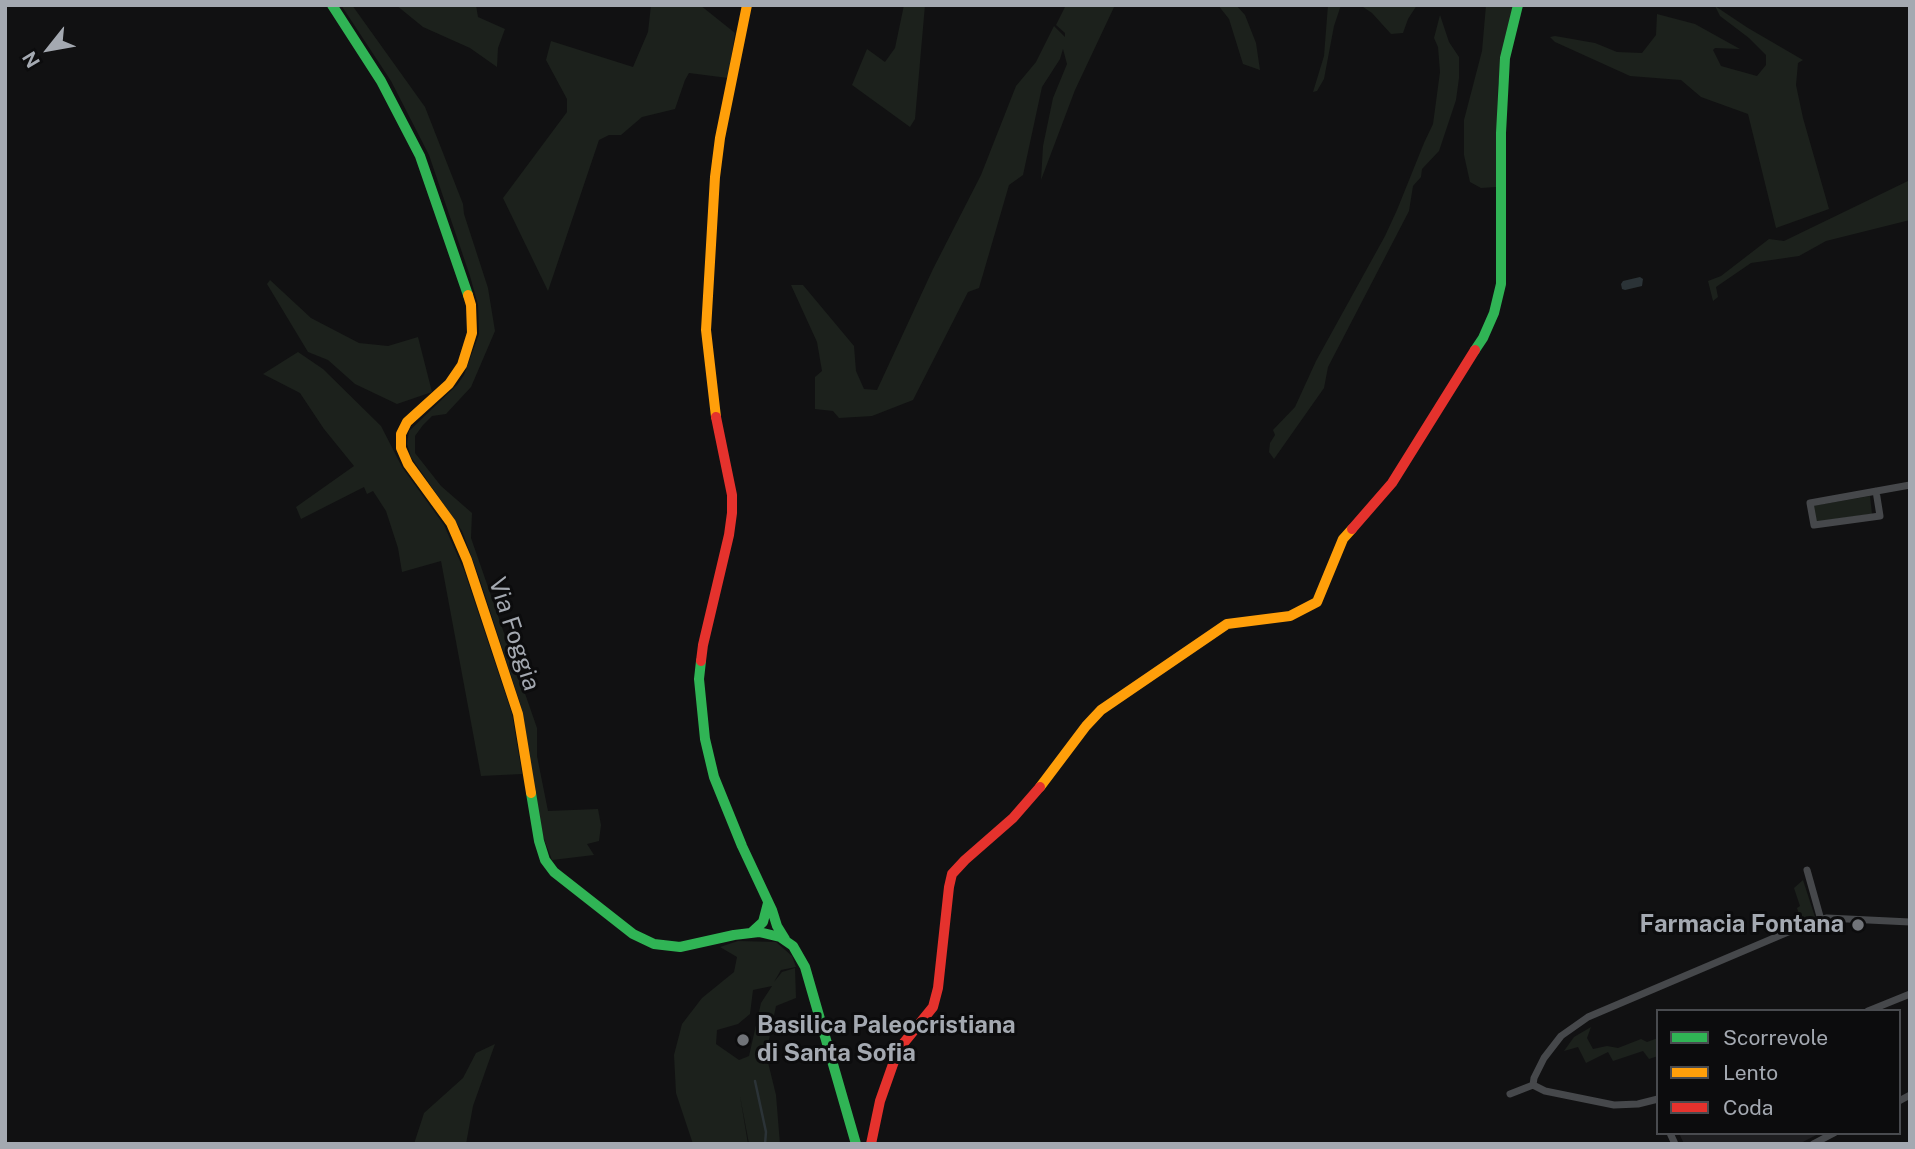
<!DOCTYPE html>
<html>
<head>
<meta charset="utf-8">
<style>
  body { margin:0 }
  #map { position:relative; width:1915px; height:1149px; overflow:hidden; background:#111112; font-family:"Public Sans",sans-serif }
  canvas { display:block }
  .frame { position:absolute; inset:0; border:7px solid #a4a9b1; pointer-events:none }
  .legend { position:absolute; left:1656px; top:1009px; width:245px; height:126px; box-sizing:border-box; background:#0c0c0d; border:2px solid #494b4f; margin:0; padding:9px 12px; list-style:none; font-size:21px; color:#a4a9b1 }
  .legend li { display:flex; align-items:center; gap:14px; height:35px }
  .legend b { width:35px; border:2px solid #494b4f }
  .north { position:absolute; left:14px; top:14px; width:70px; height:70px; -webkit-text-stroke:5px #0c0c0d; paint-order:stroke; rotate:239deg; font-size:19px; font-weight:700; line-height:28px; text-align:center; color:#a4a9b1 }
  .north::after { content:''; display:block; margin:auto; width:24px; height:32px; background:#a4a9b1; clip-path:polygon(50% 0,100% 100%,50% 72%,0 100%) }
</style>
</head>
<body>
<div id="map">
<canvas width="1915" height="1149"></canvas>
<div class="frame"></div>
<ul class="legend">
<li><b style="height:9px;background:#30b455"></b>Scorrevole</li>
<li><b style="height:9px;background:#ff9f0a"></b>Lento</li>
<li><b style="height:9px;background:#e5322d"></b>Coda</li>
</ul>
<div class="north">N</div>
</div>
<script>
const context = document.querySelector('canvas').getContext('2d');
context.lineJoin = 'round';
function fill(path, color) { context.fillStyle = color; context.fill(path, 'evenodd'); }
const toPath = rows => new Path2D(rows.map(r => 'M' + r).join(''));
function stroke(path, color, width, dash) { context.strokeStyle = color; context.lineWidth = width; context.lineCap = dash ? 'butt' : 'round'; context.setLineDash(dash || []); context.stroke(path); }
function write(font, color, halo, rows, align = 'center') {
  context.font = font + ' "Public Sans",sans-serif'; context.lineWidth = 6; context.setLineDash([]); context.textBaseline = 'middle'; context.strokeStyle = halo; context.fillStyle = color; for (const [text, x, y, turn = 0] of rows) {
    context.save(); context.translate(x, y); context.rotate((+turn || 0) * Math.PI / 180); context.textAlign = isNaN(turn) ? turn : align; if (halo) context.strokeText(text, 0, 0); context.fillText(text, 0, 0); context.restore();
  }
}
const built = toPath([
  [1679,1133,1820,1133,1799,1144,1684,1144]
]);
const green = toPath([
  [341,5,352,5,425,107,463,204,464,214,488,288,495,331,471,387,446,414,432,416,423,425,415,436,415,453,441,486,472,513,471,538,537,728,537,756,548,811,598,809,601,825,599,841,587,844,594,855,552,860,542,834,521,706,479,577,462,531,411,457,407,444,409,431,457,385,464,375,479,334,478,305,470,276,429,155,391,81],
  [396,5,476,5,478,17,505,29,498,48,497,67,470,48,423,27],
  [651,5,700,5,735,33,728,78,689,73,685,80,675,109,642,117,621,135,609,135,599,140,548,291,503,198,567,112,567,99,546,60,551,41,633,67,648,32],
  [904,5,925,5,915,119,910,127,852,85,867,49,885,62,895,48],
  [1066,5,1115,5,1075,90,1041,180,1043,146,1053,98,1067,64,1063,49,1060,59,1042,87,1023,175,1009,185,979,288,968,292,913,400,872,416,839,418,833,411,815,409,815,377,822,371,817,342,791,285,803,285,854,346,856,371,864,389,877,390,933,269,981,175,1016,86,1036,62,1054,26,1065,37,1065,33,1056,25],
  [1218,5,1236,5,1245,15,1256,43,1260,70,1243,64,1229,19],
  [1328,5,1341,5,1334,26,1324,79,1317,91,1313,92,1324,56],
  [1360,5,1417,5,1408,19,1403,33,1391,34,1372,13],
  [1486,5,1515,5,1498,84,1496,187,1481,188,1470,182,1464,155,1464,120,1482,51],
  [1715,6,1748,28,1803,60,1798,63,1796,85,1803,118,1829,209,1776,228,1748,114,1701,97,1681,80,1630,76,1555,42,1550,37,1555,36,1595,43,1617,52,1642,53,1656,35,1657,14,1695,24,1740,49,1715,48,1713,50,1721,66,1757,76,1766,65,1766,55,1749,38,1720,16],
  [1440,15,1449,42,1459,57,1459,78,1456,100,1439,151,1422,169,1421,177,1413,186,1409,211,1328,367,1324,388,1274,459,1269,452,1270,443,1275,435,1273,430,1295,407,1316,361,1385,236,1397,210,1424,143,1433,124,1440,72,1438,47,1434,38],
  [1910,180,1910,220,1826,241,1799,256,1751,263,1716,287,1718,297,1713,301,1708,281,1721,276,1769,239,1784,241],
  [270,280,311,318,359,343,388,346,418,337,432,392,397,404,355,384,328,360,308,352,267,284],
  [298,352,323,369,381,426,402,467,444,525,464,570,512,714,522,774,481,776,441,561,402,572,398,548,386,511,373,491,367,494,364,487,301,519,296,507,354,466,324,429,300,393,263,374],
  [1870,496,1872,514,1815,522,1812,506],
  [1803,880,1815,917,1802,922,1797,908,1800,906,1794,888],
  [738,941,776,942,792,956,796,967,781,970,774,982,782,972,795,968,796,998,776,1006,766,1054,776,1095,780,1144,749,1144,740,1096,748,1144,693,1144,676,1093,674,1055,682,1024,702,998,734,972,737,957,720,947],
  [772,986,761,1003,749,1056,739,1060,716,1044,717,1030,738,1024,750,1014,753,990],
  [1591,1027,1587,1038,1593,1049,1607,1046,1618,1048,1641,1039,1647,1042,1658,1038,1658,1056,1649,1059,1643,1051,1613,1061,1608,1052,1586,1063,1578,1047,1564,1051,1574,1037],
  [495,1044,473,1106,466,1144,414,1144,424,1113,463,1078,476,1053]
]);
const water = toPath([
  [1640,277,1643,279,1642,286,1625,290,1622,289,1621,284,1623,281]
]);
const stream = toPath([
  [755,1081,766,1132,765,1144]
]);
const street = toPath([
  [1876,491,1880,516,1814,525,1810,503,1910,485],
  [1807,870,1821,920],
  [1868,1011,1910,994],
  [1533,1085,1534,1078,1544,1058,1561,1036,1588,1017,1814,921,1827,918,1910,922],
  [1533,1085,1545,1091,1614,1105,1638,1104,1658,1099],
  [1510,1094,1533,1085],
  [1899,1101,1910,1095],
  [1670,1133,1675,1144],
  [1813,1144,1834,1133]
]);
const fast = toPath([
  [332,5,381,81,420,156,468,295],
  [1475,350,1483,338,1494,313,1501,284,1501,133,1505,58,1518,5],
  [701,661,699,679,705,739,714,777,742,846,772,910,777,926,785,939],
  [531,793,539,841,545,860,554,872,633,934,654,944,680,947,734,935,759,932,780,937,793,946,805,967,856,1144],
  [751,933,763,922,768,903]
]);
const slow = toPath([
  [468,295,471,305,472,333,462,365,449,384,407,422,401,434,401,448,408,464,451,523,467,560,518,714,531,793],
  [716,417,706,330,715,177,720,138,747,5],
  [1040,787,1086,726,1101,710,1227,624,1290,616,1317,602,1343,539,1352,529]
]);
const jam = toPath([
  [1352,529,1392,483,1475,350],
  [701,661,703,645,729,535,732,513,732,495,716,417],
  [871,1144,880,1101,898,1050,933,1007,938,988,949,887,952,874,965,860,1013,818,1040,787]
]);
const markers = [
  [1858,925,7,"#717479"],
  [743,1040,7,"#717479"]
];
const streetNames = [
  ["Via Foggia",514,634,72]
];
const poiNames = [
  ["Farmacia Fontana",1844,925],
  ["Basilica Paleocristiana",757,1026,"left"],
  ["di Santa Sofia",757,1054,"left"]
];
fill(built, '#1e1e20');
fill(green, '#1c211c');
fill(water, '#2b3337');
stroke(stream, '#2b3337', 2.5);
stroke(street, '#46484b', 7);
stroke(fast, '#30b455', 10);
stroke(slow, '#ff9f0a', 10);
stroke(jam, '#e5322d', 10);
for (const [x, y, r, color] of markers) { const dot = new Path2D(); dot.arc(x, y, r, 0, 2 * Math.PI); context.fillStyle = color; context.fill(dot); stroke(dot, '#0c0c0d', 2.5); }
write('24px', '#a4a9b1', '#0c0c0d', streetNames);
write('bold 24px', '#a4a9b1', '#0c0c0d', poiNames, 'right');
</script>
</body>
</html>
